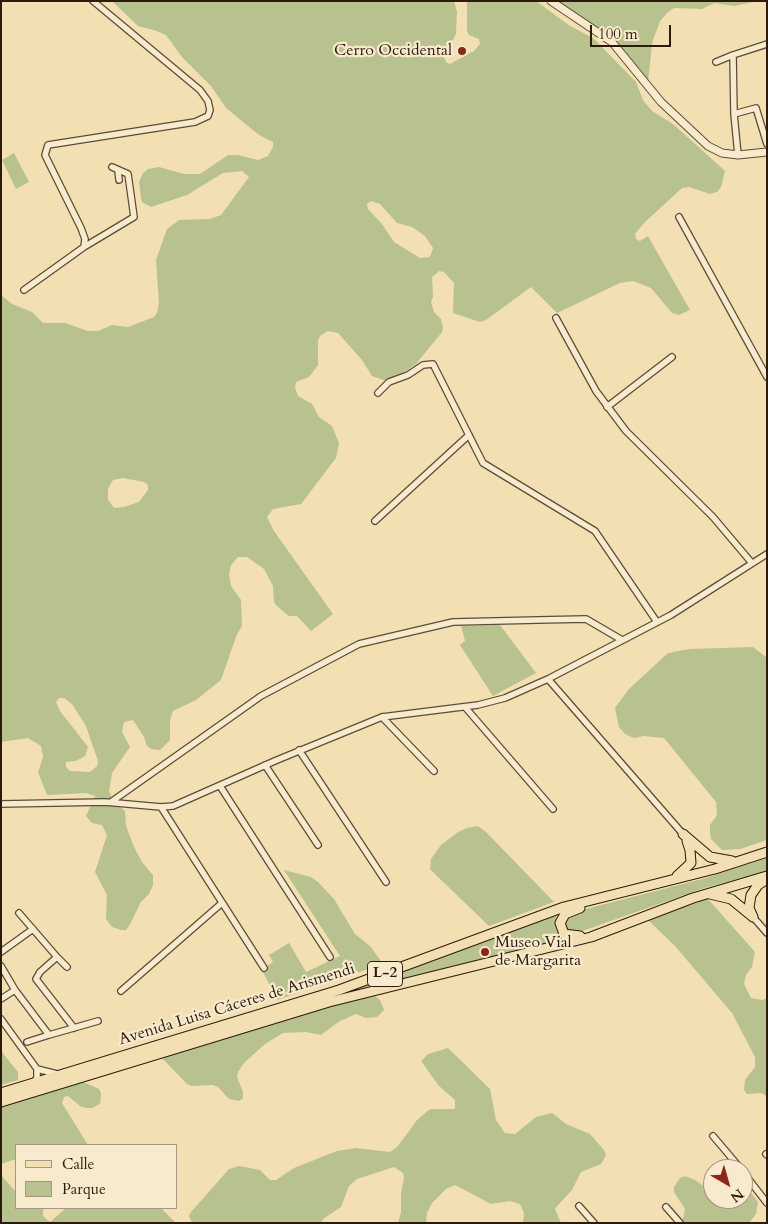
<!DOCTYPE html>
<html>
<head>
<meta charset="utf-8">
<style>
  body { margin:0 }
  #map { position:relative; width:768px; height:1224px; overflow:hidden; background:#f2dfb2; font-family:Cardo,serif }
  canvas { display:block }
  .frame { position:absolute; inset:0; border:2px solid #2a1b0d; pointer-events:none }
  .legend { position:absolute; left:15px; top:1144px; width:162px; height:65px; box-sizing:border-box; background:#f7eacd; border:1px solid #a59780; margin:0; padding:6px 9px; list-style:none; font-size:15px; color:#2a1b0d }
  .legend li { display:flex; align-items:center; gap:10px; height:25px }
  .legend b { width:25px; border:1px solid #a59780 }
  .north { position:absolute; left:703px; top:1159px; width:50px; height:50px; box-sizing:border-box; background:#f7eacd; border:1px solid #a59780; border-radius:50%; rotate:142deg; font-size:14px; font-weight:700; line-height:20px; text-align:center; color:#2a1b0d }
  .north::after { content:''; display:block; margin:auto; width:18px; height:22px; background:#8f2418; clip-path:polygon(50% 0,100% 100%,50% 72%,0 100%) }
  .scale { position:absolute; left:590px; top:25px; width:81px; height:22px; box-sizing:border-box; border:2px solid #2a1b0d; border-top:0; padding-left:6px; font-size:15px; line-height:18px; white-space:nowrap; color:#2a1b0d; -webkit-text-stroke:4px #f7eacd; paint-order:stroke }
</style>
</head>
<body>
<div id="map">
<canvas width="768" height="1224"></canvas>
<div class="frame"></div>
<ul class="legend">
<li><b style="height:6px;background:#f2dfb2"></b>Calle</li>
<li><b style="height:14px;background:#b8c28e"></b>Parque</li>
</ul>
<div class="north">N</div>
<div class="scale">100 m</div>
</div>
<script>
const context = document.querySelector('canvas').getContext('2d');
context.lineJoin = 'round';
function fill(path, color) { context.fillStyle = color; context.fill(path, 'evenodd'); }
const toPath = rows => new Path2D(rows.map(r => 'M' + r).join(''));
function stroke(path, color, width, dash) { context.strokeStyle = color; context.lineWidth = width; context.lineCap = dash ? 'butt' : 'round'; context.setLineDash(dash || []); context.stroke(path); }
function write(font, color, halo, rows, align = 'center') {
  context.font = font + ' Cardo,serif'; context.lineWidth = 4.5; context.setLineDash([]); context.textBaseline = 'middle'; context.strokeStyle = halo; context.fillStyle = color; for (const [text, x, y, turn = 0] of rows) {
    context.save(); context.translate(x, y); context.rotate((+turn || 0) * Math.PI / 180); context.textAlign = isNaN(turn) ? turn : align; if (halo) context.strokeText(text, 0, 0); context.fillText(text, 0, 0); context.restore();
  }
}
const green = toPath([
  [112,1,454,1,457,12,456,34,444,57,446,62,450,64,474,51,480,44,479,39,469,35,467,31,467,1,536,1,570,26,593,38,636,82,643,100,652,111,673,124,725,171,721,187,717,192,710,194,689,187,682,188,644,223,635,234,636,239,640,241,648,236,690,310,679,315,672,313,651,288,633,281,620,283,557,313,531,287,486,320,480,322,453,313,454,283,444,272,439,271,432,277,433,297,431,302,434,312,441,319,443,328,442,332,416,364,389,382,372,376,362,360,338,333,328,331,320,336,318,341,318,365,309,377,296,382,295,387,298,396,312,404,319,417,332,426,339,443,336,458,301,504,273,509,267,517,274,531,333,614,311,631,297,616,289,616,277,606,274,602,273,586,264,569,247,557,238,557,231,565,229,575,231,586,241,600,242,626,237,634,221,680,196,700,173,711,170,720,170,740,160,750,151,749,147,746,144,737,133,720,124,722,122,732,130,747,112,773,109,791,113,801,125,811,126,826,134,847,142,862,153,875,153,885,149,894,141,902,129,926,126,930,121,930,112,927,106,919,107,895,95,872,107,835,102,825,92,823,86,816,95,796,86,793,47,795,38,772,43,757,41,746,28,738,1,742,1,295,12,304,32,312,43,323,65,323,88,331,98,331,112,325,128,327,154,317,157,313,159,303,156,260,167,229,179,220,210,219,221,215,249,177,242,171,223,173,187,195,151,207,142,202,141,198,139,182,143,173,148,169,159,167,184,174,200,174,228,155,238,155,258,160,268,156,273,147,273,142,259,135,226,108,211,86,182,57,166,35,157,31,138,26],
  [371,201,380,204,397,223,412,227,425,236,433,248,430,257,420,258,394,242,382,224,368,209,367,204],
  [123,478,144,482,148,485,148,490,139,502,124,507,114,508,108,500,108,489,113,480],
  [59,698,64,698,72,704,86,726,98,761,97,766,90,772,70,771,66,767,66,762,76,761,85,756,88,747,60,711,56,702],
  [554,1,758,1,734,6,714,3,702,9,674,8,668,12,660,21,652,43,648,83,613,39],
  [14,153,29,182,16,189,2,160],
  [500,625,536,673,493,696,460,645,465,641,461,626],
  [753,647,767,658,767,840,740,849,722,850,711,839,710,832,710,825,717,815,716,802,664,738,644,736,634,738,625,734,619,727,615,708,629,689,668,653,690,649],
  [478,826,486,832,554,902,489,926,437,876,430,869,431,859,441,845,458,832,467,828],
  [767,858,767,871,701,889,577,933,567,932,563,919,574,912,706,878],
  [284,870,311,877,319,883,334,899,355,934,371,947,383,964,277,1000,262,970,273,962,269,955,289,943,306,972,340,956],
  [708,899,755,952,752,967,746,975,744,984,751,998,762,1000,767,998,767,1097,762,1093,747,1094,744,1090,745,1080,755,1067,755,1057,732,1013,675,946,647,919],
  [556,915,556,930,563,940,344,994,344,992],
  [371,993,380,1000,384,1010,377,1017,366,1018,356,1014,340,1021,321,1035,306,1032,283,1033,265,1044,244,1063,238,1072,237,1077,243,1092,243,1098,239,1101,229,1099,218,1087,213,1085,192,1086,187,1084,160,1056],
  [448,1048,490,1089,496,1120,505,1133,515,1134,536,1117,552,1113,566,1124,590,1134,604,1150,606,1155,601,1164,581,1172,572,1190,558,1205,555,1209,561,1223,523,1223,524,1213,520,1204,510,1201,491,1204,455,1185,446,1189,432,1203,427,1213,426,1223,398,1223,401,1212,401,1193,404,1178,403,1173,394,1167,357,1179,349,1186,341,1207,323,1219,321,1223,192,1223,189,1216,191,1212,229,1169,239,1166,260,1170,270,1180,276,1180,294,1168,337,1151,356,1148,390,1152,398,1146,417,1120,430,1109,455,1109,455,1100,439,1086,421,1061,428,1054],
  [1,1051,18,1072,18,1080,1,1085],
  [81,1081,99,1089,101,1093,100,1104,92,1108,86,1108,80,1106,68,1096,64,1097,62,1103,88,1145,16,1145,16,1159,1,1164,1,1107],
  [1,1175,16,1192,16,1208,43,1208,43,1216,50,1222,66,1208,161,1208,176,1223,1,1223],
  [685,1176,695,1180,713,1193,713,1199,743,1199,743,1191,751,1193,758,1202,756,1214,749,1223,682,1223,685,1209,674,1192,674,1187,680,1178]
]);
const minor = toPath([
  [716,62,733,55],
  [734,114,756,108,767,144],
  [738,155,734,114,733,55,767,44],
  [118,170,119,180],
  [679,217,767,377],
  [84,247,134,217,128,174,112,167],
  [24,290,84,247,85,239,81,228,45,155,48,145,195,122,208,116,210,110,208,101,200,90,93,1],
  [556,318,596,391,626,431,713,517,751,562],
  [378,393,389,382,408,375,423,365,433,364,483,463,595,531,657,622],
  [607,407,672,357],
  [375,521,469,435],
  [548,679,683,834],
  [465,707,553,809],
  [382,717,434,771],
  [299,750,386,882],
  [265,765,318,845],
  [220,786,330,957],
  [111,802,261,696,359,644,453,622,538,620,586,619,622,640],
  [1,804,105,802,161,807,173,806,277,760,382,717,478,705,505,698,548,679,671,615,767,554],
  [161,807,264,968],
  [19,913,57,957,40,972,36,979,74,1028],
  [753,917,767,933],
  [1,952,33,929],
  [57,957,67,967],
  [1,966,15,990],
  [121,991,222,903],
  [1,999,15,990,49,1035,98,1021],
  [1,1019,37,1069,37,1078,33,1083],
  [27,1042,49,1035],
  [37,1069,57,1074],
  [713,1136,741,1169],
  [766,1154,767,1155],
  [743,1172,767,1203],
  [579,1206,594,1223],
  [666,1207,680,1223]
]);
const tertiary = toPath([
  [551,1,612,42,661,102,708,146,722,153,738,155,767,152]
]);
const primary = toPath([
  [683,834,710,857,732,861],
  [677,876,691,863,690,850,687,841],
  [710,894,731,899,753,917],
  [580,908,565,914,560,923,564,934,580,936],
  [753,917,749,908,751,895,758,885,767,879],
  [1,1093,339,990,564,907,715,869,767,852],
  [1,1102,329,1002,591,937,693,898,767,876]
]);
const markers = [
  [462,51,5,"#8f2418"],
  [485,952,5,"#8f2418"]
];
const shields = [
  [385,974,35]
];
const shieldNames = [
  ["L-2",385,974]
];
const poiNames = [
  ["Cerro Occidental",452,51],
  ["Museo Vial",495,943,"left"],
  ["de Margarita",495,961,"left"]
];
const streetNames = [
  ["Avenida Luisa Cáceres de Arismendi",237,1005,-17]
];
fill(green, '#b8c28e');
stroke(minor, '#5c4c36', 8);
stroke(tertiary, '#5c4c36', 9);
stroke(primary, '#2a1b0d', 11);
stroke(minor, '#f7eacd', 5.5);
stroke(tertiary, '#f7eacd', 7);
stroke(primary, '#f2dfb2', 9);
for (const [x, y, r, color] of markers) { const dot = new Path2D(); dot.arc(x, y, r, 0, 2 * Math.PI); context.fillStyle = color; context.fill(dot); stroke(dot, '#f7eacd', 2); }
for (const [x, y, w] of shields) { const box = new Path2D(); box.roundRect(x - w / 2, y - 12.5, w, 25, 4); context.fillStyle = '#f7eacd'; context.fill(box); stroke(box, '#2a1b0d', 1); }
write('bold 15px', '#2a1b0d', null, shieldNames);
write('16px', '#2a1b0d', '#f7eacd', poiNames, 'right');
write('16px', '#2a1b0d', '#f7eacd', streetNames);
</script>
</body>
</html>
